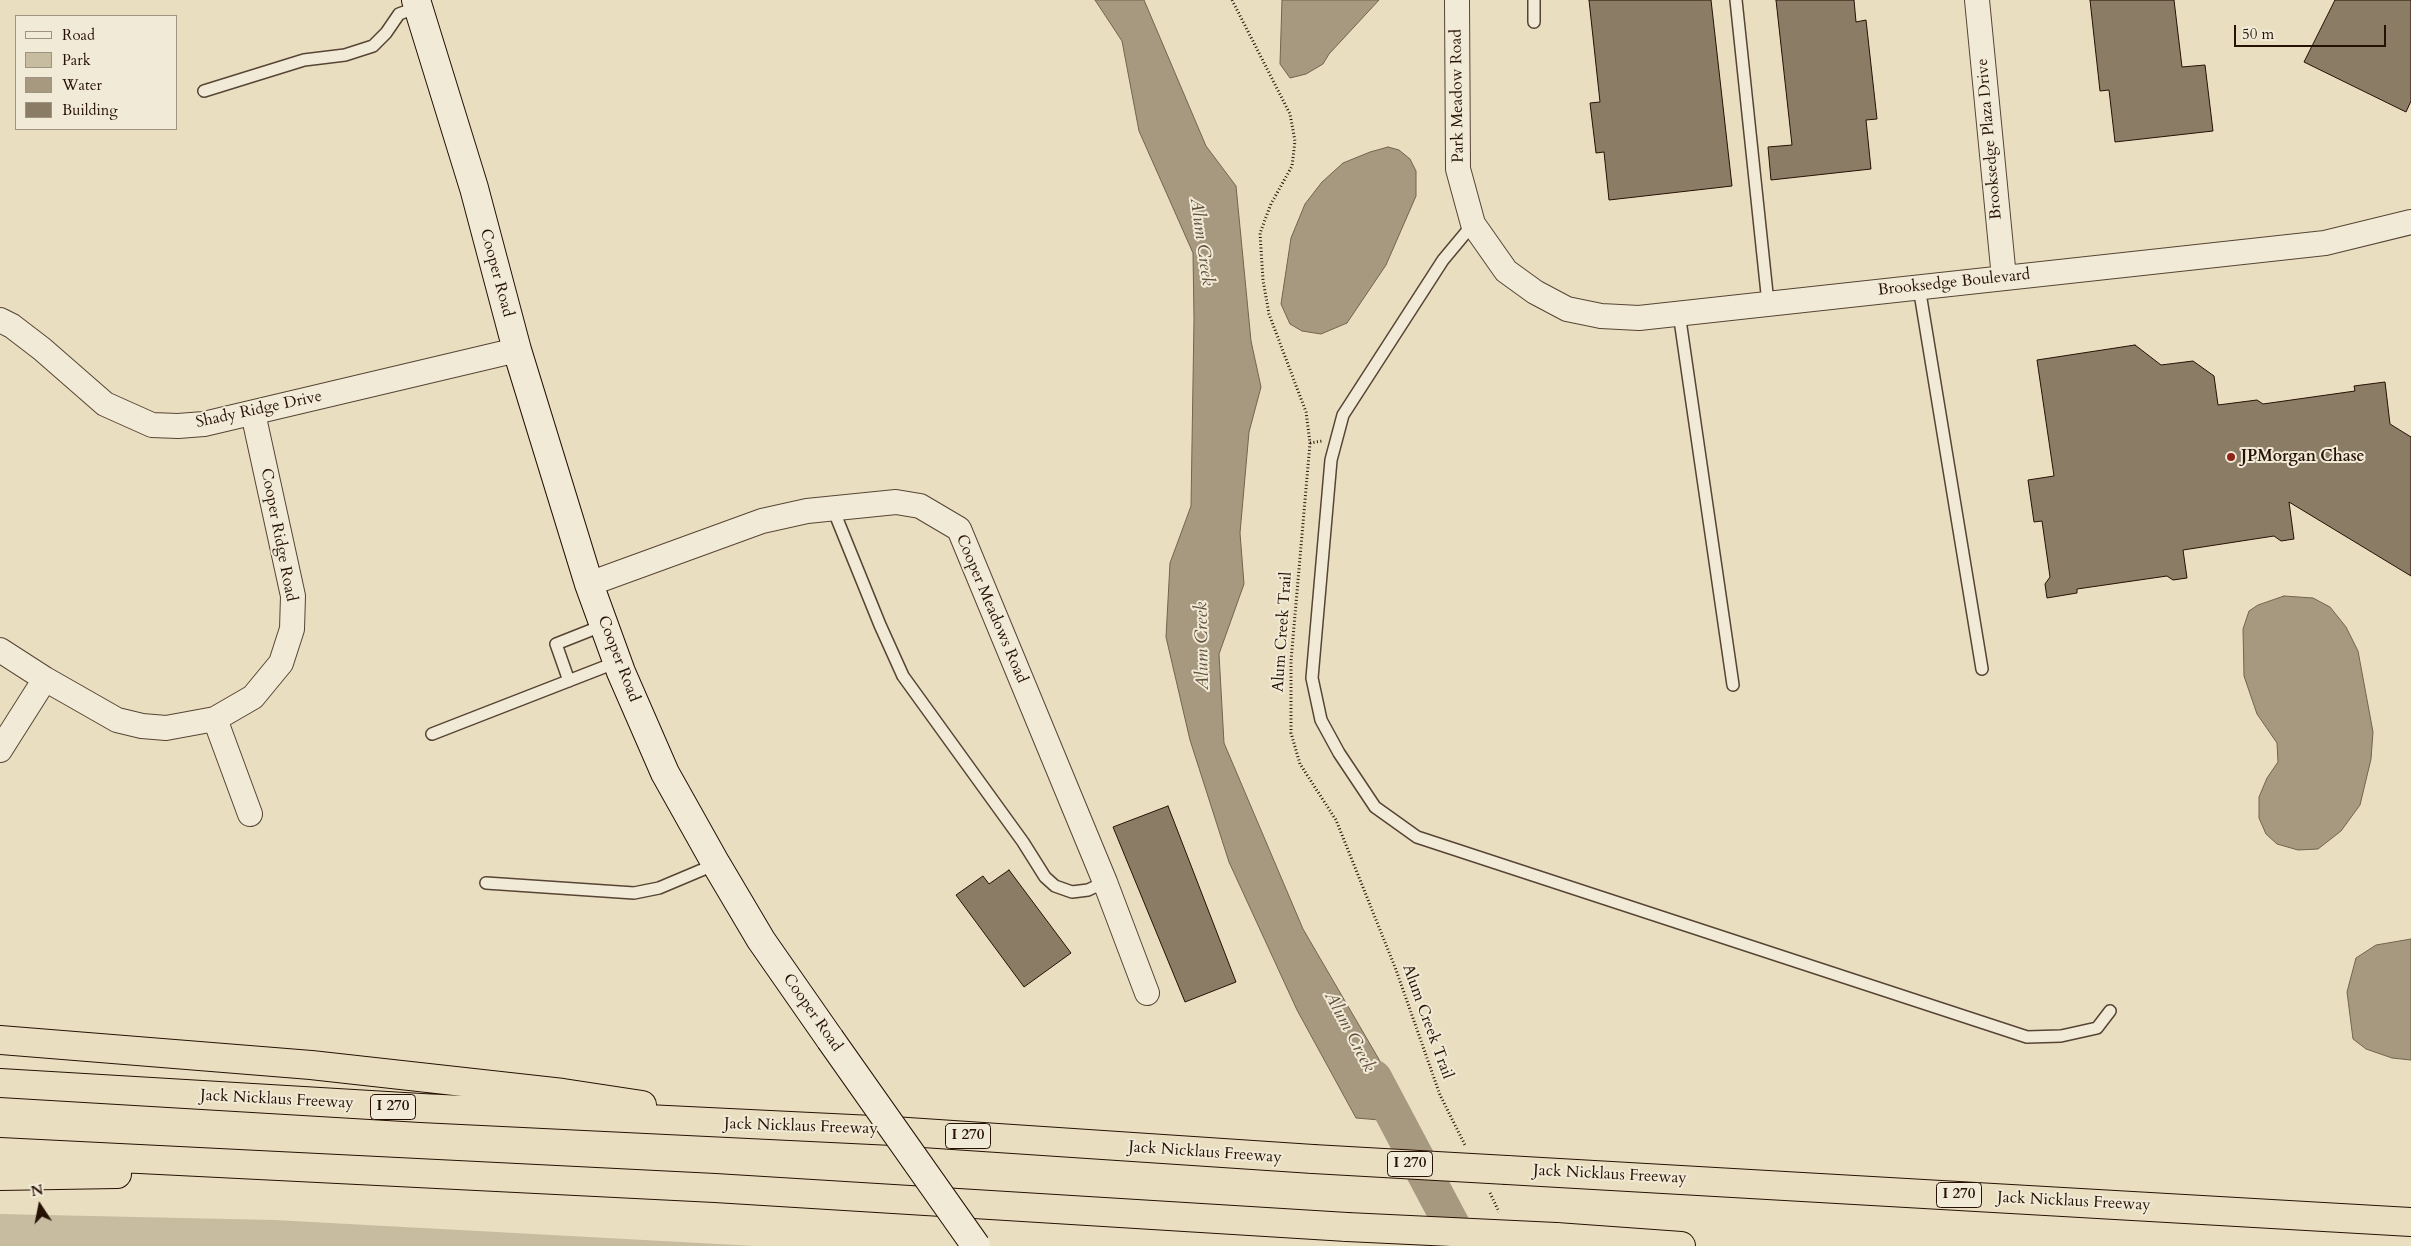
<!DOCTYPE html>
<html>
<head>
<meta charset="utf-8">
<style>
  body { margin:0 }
  #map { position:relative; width:2411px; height:1246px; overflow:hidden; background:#e9dfc0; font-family:Cardo,serif }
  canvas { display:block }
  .legend { position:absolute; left:15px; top:15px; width:162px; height:115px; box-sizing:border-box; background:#f1ead6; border:1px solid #a09382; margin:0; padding:6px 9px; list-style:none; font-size:15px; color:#261105 }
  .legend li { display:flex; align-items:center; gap:10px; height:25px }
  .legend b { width:25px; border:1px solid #a09382 }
  .north { position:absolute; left:15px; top:1181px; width:50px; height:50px; -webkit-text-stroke:4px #f1ead6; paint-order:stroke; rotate:349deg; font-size:14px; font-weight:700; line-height:20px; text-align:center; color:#261105 }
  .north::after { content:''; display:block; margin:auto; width:18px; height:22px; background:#261105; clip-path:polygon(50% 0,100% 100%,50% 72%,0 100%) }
  .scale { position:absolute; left:2234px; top:25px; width:152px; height:22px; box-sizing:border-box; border:2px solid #261105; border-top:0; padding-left:6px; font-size:15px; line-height:18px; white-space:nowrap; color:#261105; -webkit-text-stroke:4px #f1ead6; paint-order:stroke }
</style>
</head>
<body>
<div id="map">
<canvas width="2411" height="1246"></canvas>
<ul class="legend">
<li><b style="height:6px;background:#f1ead6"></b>Road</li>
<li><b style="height:14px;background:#c8bca0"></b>Park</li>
<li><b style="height:14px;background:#a79980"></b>Water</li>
<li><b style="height:14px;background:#8b7c66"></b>Building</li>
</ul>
<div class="north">N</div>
<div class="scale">50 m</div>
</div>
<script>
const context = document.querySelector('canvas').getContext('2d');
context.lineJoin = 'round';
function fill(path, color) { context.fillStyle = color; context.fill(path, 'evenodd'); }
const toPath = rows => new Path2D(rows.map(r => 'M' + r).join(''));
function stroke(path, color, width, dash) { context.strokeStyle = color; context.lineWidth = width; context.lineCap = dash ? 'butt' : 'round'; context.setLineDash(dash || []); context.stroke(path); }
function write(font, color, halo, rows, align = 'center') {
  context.font = font + ' Cardo,serif'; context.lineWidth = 4; context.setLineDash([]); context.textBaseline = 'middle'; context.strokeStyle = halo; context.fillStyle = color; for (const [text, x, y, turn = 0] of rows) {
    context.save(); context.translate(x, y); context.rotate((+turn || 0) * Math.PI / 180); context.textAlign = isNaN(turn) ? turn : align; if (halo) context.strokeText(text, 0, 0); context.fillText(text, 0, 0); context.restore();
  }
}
const green = toPath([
  [0,1214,275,1220,755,1246,0,1246]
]);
const water = toPath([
  [1095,0,1144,0,1206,146,1236,186,1251,341,1261,387,1249,432,1240,533,1244,584,1219,654,1224,743,1303,929,1416,1123,1356,1118,1297,1010,1229,862,1190,740,1166,637,1170,563,1191,506,1194,319,1193,253,1139,131,1122,41,1095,0],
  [1282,0,1379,0,1329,54,1323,64,1306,74,1290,78,1280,64,1282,0],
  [1388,147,1399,150,1410,159,1416,171,1416,196,1386,265,1347,323,1321,334,1302,331,1290,324,1281,304,1291,238,1305,204,1322,182,1343,163,1370,152,1388,147],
  [2284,596,2313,598,2330,607,2346,627,2358,651,2373,732,2371,759,2360,805,2341,831,2318,849,2298,850,2277,844,2266,834,2259,818,2259,797,2267,778,2278,762,2277,743,2257,714,2244,676,2243,629,2249,611,2258,605,2284,596],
  [2411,939,2411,1060,2392,1058,2366,1049,2353,1039,2347,992,2356,958,2376,945,2411,939]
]);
const river = toPath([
  [1374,1078,1463,1246]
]);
const building = toPath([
  [1589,0,1711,0,1732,186,1609,200,1604,152,1596,153,1590,103,1600,102,1589,0],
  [1776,0,1854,0,1856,22,1866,20,1877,119,1866,120,1871,169,1771,180,1768,147,1792,145,1776,0],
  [2090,0,2174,0,2182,67,2205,65,2213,131,2115,142,2109,90,2100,91,2090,0],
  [2335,0,2411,0,2411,101,2406,112,2304,62,2335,0],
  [2135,345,2161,365,2193,361,2214,376,2218,405,2257,400,2263,404,2355,391,2354,386,2385,382,2390,424,2411,437,2411,576,2289,502,2294,539,2281,541,2274,536,2183,550,2187,578,2173,580,2167,576,2077,589,2077,593,2047,598,2045,584,2050,577,2042,521,2034,522,2028,480,2054,476,2037,360,2135,345],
  [1168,806,1236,982,1185,1002,1113,827,1168,806],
  [1009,870,1071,953,1024,987,956,895,983,876,989,884,1009,870]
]);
const path = toPath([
  [1232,0,1290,114,1295,141,1292,166,1271,204,1260,233,1263,280,1269,314,1306,412,1310,443,1291,661,1291,733,1300,764,1336,820,1395,967,1440,1095,1465,1145],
  [1310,443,1322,441],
  [1490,1193,1499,1212]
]);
const lane = toPath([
  [1736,0,1768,303],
  [1534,22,1534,0],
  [204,91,304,60,345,55,373,46,386,33,399,14,418,7],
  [1473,224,1443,260,1343,415,1331,460,1312,678,1321,720,1339,753,1375,807,1417,837,2027,1037,2061,1036,2097,1028,2110,1011],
  [1919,287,1982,669],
  [1679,313,1733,685],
  [833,509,880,625,903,676,1023,842,1045,877,1055,886,1072,892,1088,890,1105,882],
  [569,681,556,644,604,625],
  [432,734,617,662],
  [486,883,634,893,659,888,716,864]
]);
const street = toPath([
  [1457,0,1458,169,1473,224,1506,271,1535,292,1567,309,1601,316,1639,318,2325,243,2411,222],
  [1977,0,2004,278],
  [0,320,12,326,42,349,105,404,152,425,178,426,204,424,517,350],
  [589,584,762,521,807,511,896,502,920,506,959,529,1105,882,1147,993],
  [0,650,45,679,117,720,142,726,166,728,215,719,253,697,281,663,292,629,293,596,253,413],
  [215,719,250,814],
  [0,750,45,679]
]);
const secondary = toPath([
  [416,0,474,188,517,350,589,584,621,672,665,773,716,864,761,940,830,1039]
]);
const highway = toPath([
  [0,1040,311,1065,563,1093,642,1105],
  [0,1083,421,1108,893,1131,1313,1159],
  [0,1152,715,1188,1347,1227],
  [1507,1170,2411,1222],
  [0,1176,117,1174],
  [1556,1237,1681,1246]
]);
const secondaryBridge = toPath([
  [830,1039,976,1246]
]);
const highwayBridge = toPath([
  [1313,1159,1507,1170],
  [1347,1227,1556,1237]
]);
const markers = [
  [2231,457,5,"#8f2418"]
];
const shields = [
  [393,1107,45],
  [968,1136,45],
  [1410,1164,45],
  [1959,1195,45]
];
const shieldNames = [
  ["I 270",393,1107],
  ["I 270",968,1136],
  ["I 270",1410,1164],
  ["I 270",1959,1195]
];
const streetNames = [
  ["Park Meadow Road",1458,96,-91],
  ["Brooksedge Plaza Drive",1990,139,-95],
  ["Cooper Road",496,273,75],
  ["Brooksedge Boulevard",1954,283,-6],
  ["Shady Ridge Drive",259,410,-12],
  ["Cooper Ridge Road",278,535,79],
  ["Cooper Meadows Road",991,609,67],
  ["Alum Creek Trail",1283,632,-86],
  ["Cooper Road",618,659,69],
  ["Cooper Road",812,1013,55],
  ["Alum Creek Trail",1427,1022,70],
  ["Jack Nicklaus Freeway",277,1100,3],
  ["Jack Nicklaus Freeway",801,1127,2],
  ["Jack Nicklaus Freeway",1205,1153,4],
  ["Jack Nicklaus Freeway",1610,1175,3],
  ["Jack Nicklaus Freeway",2074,1202,3]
];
const poiNames = [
  ["JPMorgan Chase",2241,457]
];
const waterNames = [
  ["Alum Creek",1201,242,82],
  ["Alum Creek",1203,646,-91],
  ["Alum Creek",1349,1032,62]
];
fill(green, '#c8bca0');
fill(water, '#a79980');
stroke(water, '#73634f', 1);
stroke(river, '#a79980', 36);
fill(building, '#8b7c66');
stroke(building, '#261105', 1);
stroke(lane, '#574434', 14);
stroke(street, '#574434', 26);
stroke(secondary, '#261105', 30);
stroke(highway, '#261105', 30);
stroke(path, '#261105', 3, [1, 2.5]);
stroke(lane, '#f1ead6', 11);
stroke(street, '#f1ead6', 24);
stroke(secondary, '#f1ead6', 28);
stroke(highway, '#e9dfc0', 28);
stroke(secondaryBridge, '#261105', 30, []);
stroke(highwayBridge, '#261105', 30, []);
stroke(secondaryBridge, '#f1ead6', 28);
stroke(highwayBridge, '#e9dfc0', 28);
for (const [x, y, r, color] of markers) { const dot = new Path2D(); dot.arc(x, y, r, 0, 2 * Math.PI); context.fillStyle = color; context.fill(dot); stroke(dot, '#f1ead6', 2); }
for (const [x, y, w] of shields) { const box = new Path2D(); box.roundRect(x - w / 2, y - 12.5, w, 25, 4); context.fillStyle = '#f1ead6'; context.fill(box); stroke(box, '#261105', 1); }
write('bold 15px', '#261105', null, shieldNames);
write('16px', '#261105', '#f1ead6', streetNames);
write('bold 16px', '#261105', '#f1ead6', poiNames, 'left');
write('italic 18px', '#604e3c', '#f1ead6', waterNames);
</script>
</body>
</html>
